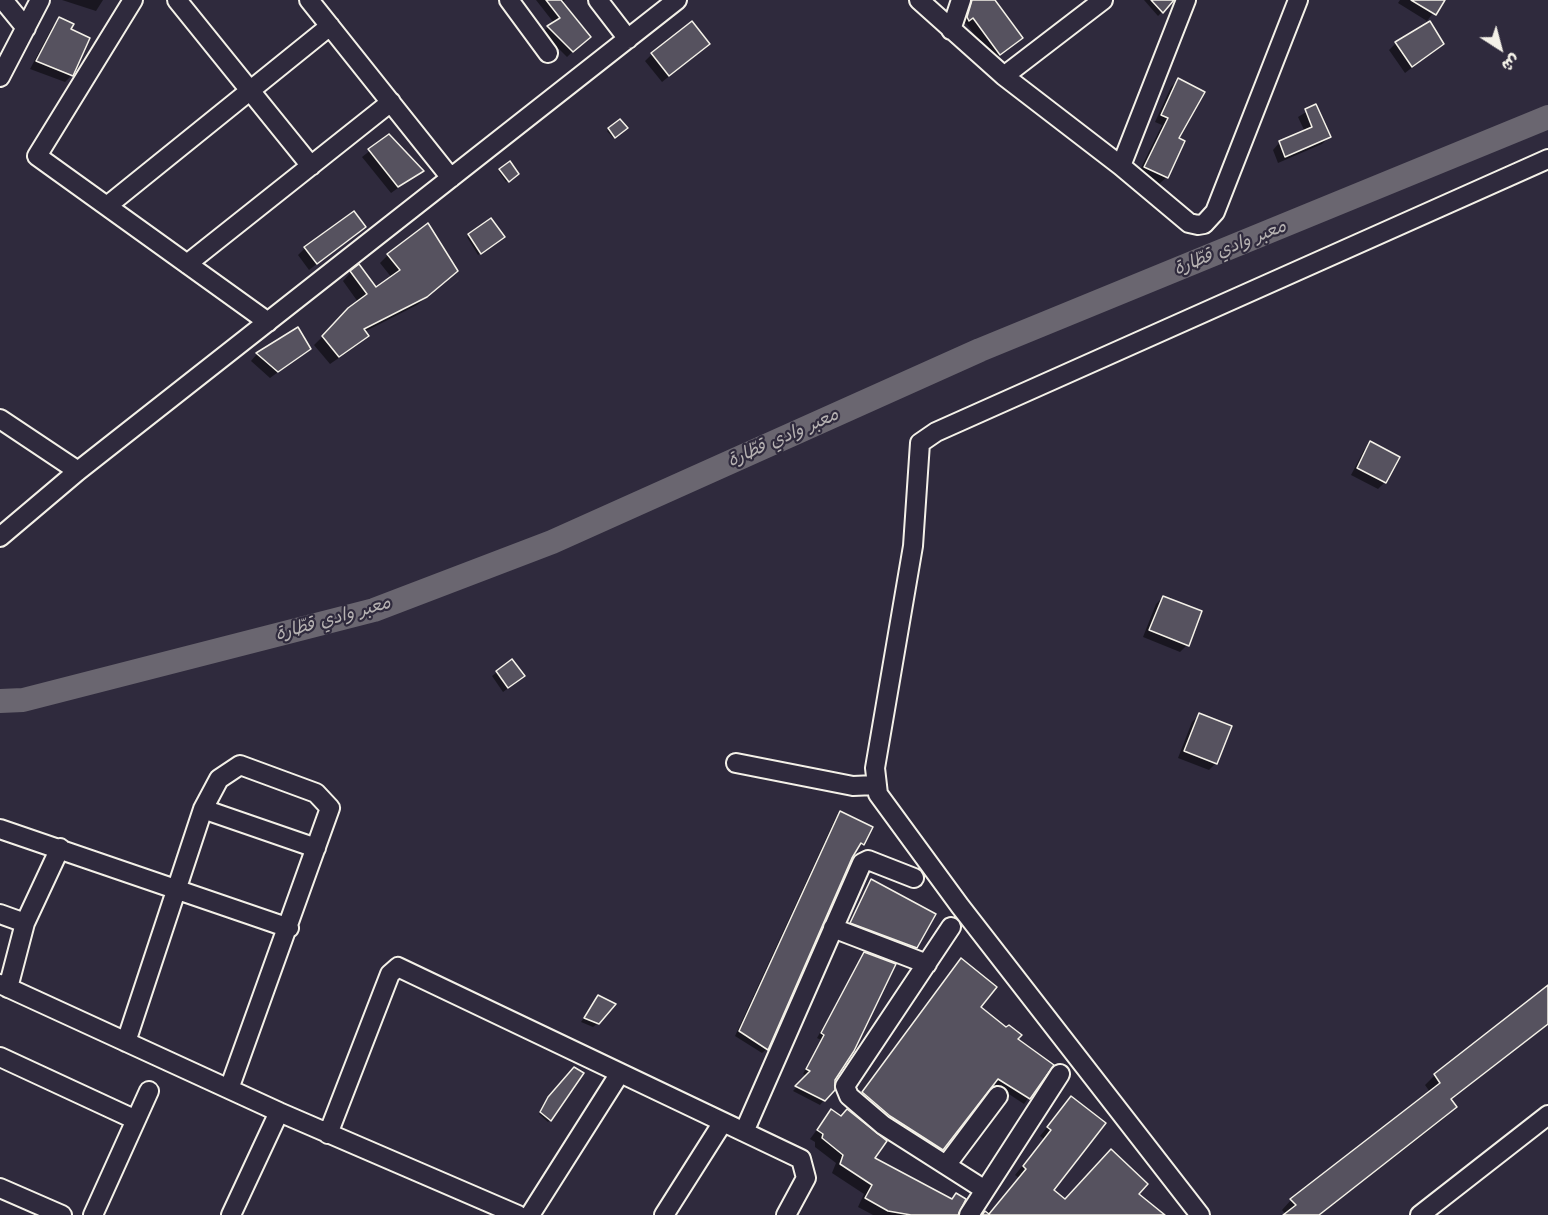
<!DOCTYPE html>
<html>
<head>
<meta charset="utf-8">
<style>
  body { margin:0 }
  #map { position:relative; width:1548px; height:1215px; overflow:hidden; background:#2f2a3d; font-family:"Shantell Sans","Playpen Sans Arabic",sans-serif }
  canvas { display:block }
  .north { position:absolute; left:1470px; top:18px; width:60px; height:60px; -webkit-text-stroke:4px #2f2a3d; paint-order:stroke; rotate:144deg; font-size:16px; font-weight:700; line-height:24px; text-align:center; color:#f4f1e8 }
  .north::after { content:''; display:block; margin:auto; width:21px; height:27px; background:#f4f1e8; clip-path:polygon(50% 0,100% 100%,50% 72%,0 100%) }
</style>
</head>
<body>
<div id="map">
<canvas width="1548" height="1215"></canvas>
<div class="north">ش</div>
</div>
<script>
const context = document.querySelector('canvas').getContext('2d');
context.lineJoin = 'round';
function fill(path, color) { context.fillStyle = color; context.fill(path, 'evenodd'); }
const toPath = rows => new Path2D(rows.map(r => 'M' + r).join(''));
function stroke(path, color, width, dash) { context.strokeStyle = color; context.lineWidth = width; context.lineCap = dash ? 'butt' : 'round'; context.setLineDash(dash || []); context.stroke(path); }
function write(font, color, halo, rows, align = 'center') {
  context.font = font + ' "Shantell Sans","Playpen Sans Arabic",sans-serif'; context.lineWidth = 4.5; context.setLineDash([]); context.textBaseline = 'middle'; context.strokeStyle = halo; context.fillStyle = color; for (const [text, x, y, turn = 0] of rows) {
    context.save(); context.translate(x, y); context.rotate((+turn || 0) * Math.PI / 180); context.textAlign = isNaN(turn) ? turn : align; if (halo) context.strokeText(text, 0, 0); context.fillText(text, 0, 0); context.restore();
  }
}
const shadow = toPath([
  [62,0,103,0,96,11],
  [536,0,565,0,562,3,589,36,567,57,542,32,554,23],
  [972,0,991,0,1014,44,993,60,966,23,962,24,966,5],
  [1144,0,1168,0,1171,3,1158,16],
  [1400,0,1443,0,1427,21,1398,3],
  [60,19,69,30,72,75,65,82,30,69,53,26],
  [1396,43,1442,44,1405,73,1389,50],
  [701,51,662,82,645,61,652,54],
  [1178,80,1177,139,1167,177,1159,184,1138,174,1162,125,1155,122,1171,87],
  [1316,106,1329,137,1322,144,1278,163,1273,150,1280,142,1305,132,1298,117],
  [620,121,624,130,613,138,607,131],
  [389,136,422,171,391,193,362,157],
  [500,170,516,175,506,182,499,172],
  [491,220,499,240,478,255,467,237],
  [364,227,309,270,298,255,305,248],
  [388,255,448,279,417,305,364,332,367,336,359,344,330,364,314,345,358,302,343,281,351,272,376,289,392,278,380,263],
  [309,349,270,378,251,361,257,354],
  [1371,443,1385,482,1378,489,1351,475,1364,450],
  [1163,597,1187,645,1180,652,1143,637,1156,604],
  [512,661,519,680,503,692,492,676],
  [1199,715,1216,763,1209,770,1178,758,1192,722],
  [841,812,863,844,857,848,850,858,767,1049,762,1053,735,1036,836,817],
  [871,881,916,947,911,952,847,927],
  [864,954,824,1100,820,1105,793,1091,807,1076,803,1074,821,1040,817,1038],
  [956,965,979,1008,1016,1040,1052,1065,1024,1104,992,1083,937,1154,858,1098],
  [1548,986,1548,1025,1450,1100,1455,1107,1446,1117,1320,1215,1286,1215,1282,1210,1291,1200,1430,1092,1425,1085,1435,1075],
  [599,997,598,1023,593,1027,581,1022],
  [582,1073,550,1120,548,1122,539,1114,546,1101],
  [1071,1098,1052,1190,1065,1201,1137,1194,1163,1215,983,1215,989,1210,992,1212,1019,1178,1015,1175,1044,1139,1040,1136],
  [831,1111,873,1159,951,1200,956,1195,956,1215,873,1215,858,1207,864,1194,832,1173,836,1163,815,1147,815,1142,810,1139]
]);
const river = toPath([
  [0,701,23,700,374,610,552,542,980,350,1548,117]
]);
const building = toPath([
  [546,0,561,0,591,37,573,52,547,26,560,18,546,0],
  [972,0,995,0,1023,38,1000,55,973,18,969,21,967,17,972,0],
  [1151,0,1174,0,1163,13,1151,0],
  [1411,0,1445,0,1436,15,1411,0],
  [59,17,74,24,71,29,90,38,73,76,36,61,59,17],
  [692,21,710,44,669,76,651,53,692,21],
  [1430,21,1444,44,1412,67,1395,42,1430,21],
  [1178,78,1205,92,1179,138,1185,141,1168,178,1144,167,1168,118,1161,115,1178,78],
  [1316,104,1331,137,1285,157,1279,141,1312,127,1305,109,1316,104],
  [620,119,628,128,615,138,608,128,620,119],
  [389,134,424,171,398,187,368,149,389,134],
  [510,161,519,174,509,182,499,169,510,161],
  [354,211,366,227,317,264,304,247,354,211],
  [491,218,505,237,481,254,468,234,491,218],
  [428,223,458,271,427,297,364,329,369,336,339,357,322,336,348,308,367,294,350,271,359,264,376,287,400,270,387,254,428,223],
  [298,327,311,349,278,372,256,353,298,327],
  [1370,441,1400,457,1386,483,1357,468,1370,441],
  [1163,596,1202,611,1189,646,1149,630,1163,596],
  [512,659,525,676,508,688,496,671,512,659],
  [1199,713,1232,726,1217,764,1184,751,1199,713],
  [840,811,873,827,864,845,861,843,852,858,768,1050,739,1031,840,811],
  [871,879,936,914,917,948,850,923,871,879],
  [864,952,896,964,854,1051,835,1080,835,1090,825,1101,795,1086,810,1071,806,1069,824,1035,821,1033,864,952],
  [961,958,997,987,981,1007,1006,1027,1009,1025,1022,1035,1018,1039,1054,1065,1030,1099,998,1079,943,1150,890,1116,862,1092,961,958],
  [1548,985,1548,1024,1451,1099,1457,1107,1319,1215,1283,1215,1296,1205,1290,1199,1440,1083,1434,1074,1548,985],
  [598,995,616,1004,599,1024,584,1018,598,995],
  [574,1067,584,1073,551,1121,540,1112,548,1097,574,1067],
  [1071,1096,1106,1123,1054,1190,1065,1199,1111,1149,1148,1184,1139,1194,1165,1215,982,1215,985,1211,989,1214,1026,1169,1023,1166,1051,1130,1047,1127,1071,1096],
  [831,1109,841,1116,847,1109,887,1141,875,1158,952,1199,956,1193,966,1199,958,1215,911,1215,888,1211,865,1198,872,1185,840,1164,843,1155,822,1138,823,1134,817,1130,831,1109]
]);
const minor = toPath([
  [3,0,26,28],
  [133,0,37,156,268,322],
  [177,0,311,166],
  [309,0,451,178],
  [509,0,548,53],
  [598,0,628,39],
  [919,0,1004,76,1121,166,1189,223,1198,225,1204,224,1215,212,1298,0],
  [951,30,961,0],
  [1004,76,1103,0],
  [0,77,40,0],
  [1121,166,1186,0],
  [107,206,330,26],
  [187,264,391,102],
  [0,419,78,471],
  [0,537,78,471,677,0],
  [736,763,853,786,875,785],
  [203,809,316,848],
  [0,829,289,928],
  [0,914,25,923],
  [951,927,845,1086,849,1096,883,1125,985,1190],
  [833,928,927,964],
  [0,984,279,1112,518,1215],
  [8,988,25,923,60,848],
  [126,1042,203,809,219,779,240,765,316,793,330,808,229,1089],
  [0,1057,136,1120],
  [744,1132,862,863,868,860,914,878],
  [328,1134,390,974,398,967,801,1159,806,1178,786,1215],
  [947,1164,998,1096],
  [0,1188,62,1215],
  [93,1215,149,1091],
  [231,1215,279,1112],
  [530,1215,620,1073],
  [664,1215,723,1122],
  [969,1215,1060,1074],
  [1200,1215,960,906,878,794,875,768,913,546,920,443,936,432,1548,159],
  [1420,1215,1548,1115]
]);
const waterNames = [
  ["معبر وادي قطّارة",1230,248,-22],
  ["معبر وادي قطّارة",783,438,-24],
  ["معبر وادي قطّارة",333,619,-16]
];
fill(shadow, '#0007');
stroke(river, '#6a6670', 24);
fill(building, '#56525f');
stroke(building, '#f4f1e8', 1.5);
stroke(minor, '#f4f1e8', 22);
stroke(minor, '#2f2a3d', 18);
write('italic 18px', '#b6b2b2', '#2f2a3d', waterNames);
</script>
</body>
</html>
